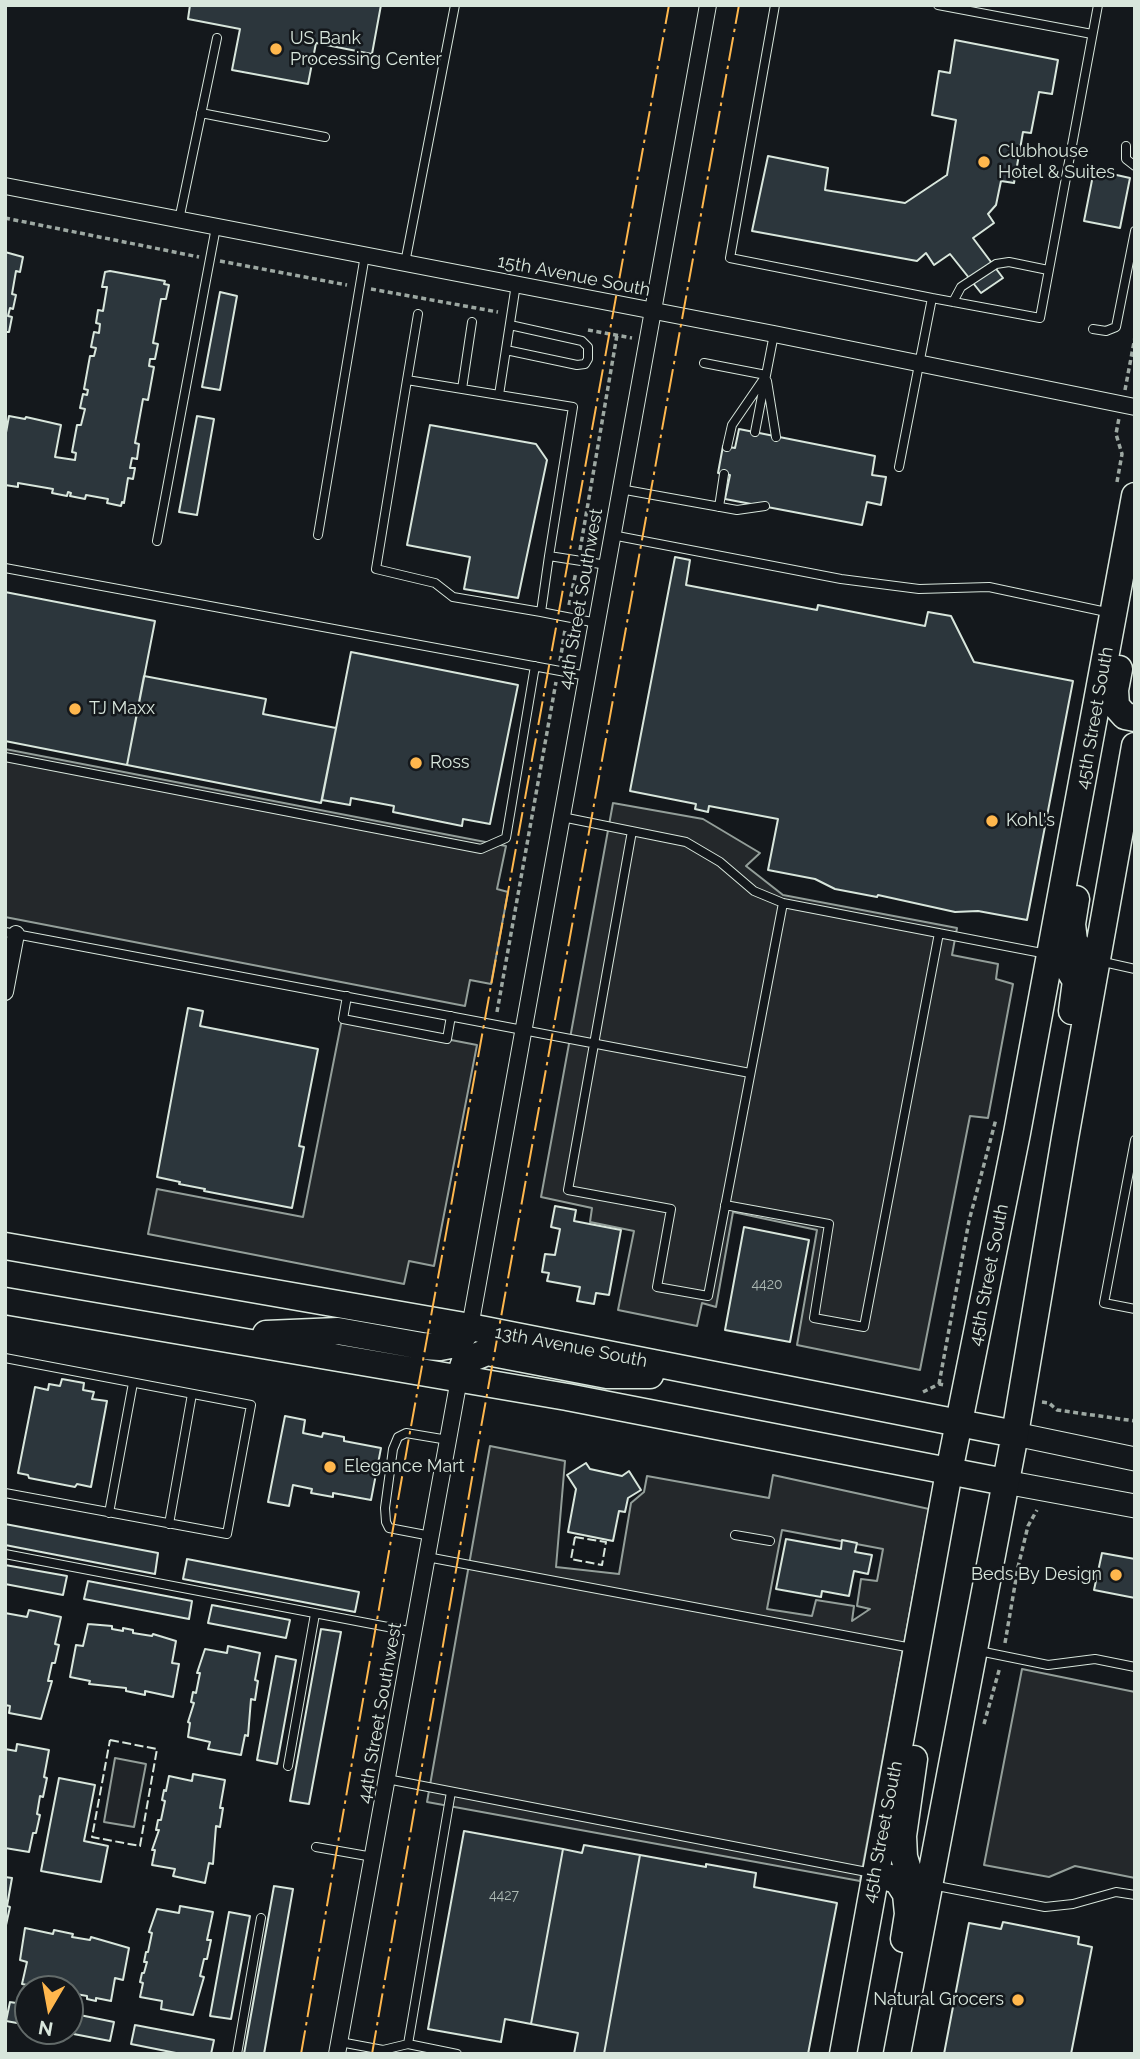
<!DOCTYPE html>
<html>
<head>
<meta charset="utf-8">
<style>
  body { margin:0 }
  #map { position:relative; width:1140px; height:2059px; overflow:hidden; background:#14181c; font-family:Raleway,sans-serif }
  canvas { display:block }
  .frame { position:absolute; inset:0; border:7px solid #d8e6dc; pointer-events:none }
  .north { position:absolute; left:14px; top:1975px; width:70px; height:70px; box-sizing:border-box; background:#14181c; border:2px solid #626a69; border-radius:50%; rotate:190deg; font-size:19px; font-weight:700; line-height:28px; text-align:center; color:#d8e6dc }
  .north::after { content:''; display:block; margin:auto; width:24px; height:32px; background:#ffb74d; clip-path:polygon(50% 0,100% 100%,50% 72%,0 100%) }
</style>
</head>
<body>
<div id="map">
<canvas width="1140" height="2059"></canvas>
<div class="frame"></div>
<div class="north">N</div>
</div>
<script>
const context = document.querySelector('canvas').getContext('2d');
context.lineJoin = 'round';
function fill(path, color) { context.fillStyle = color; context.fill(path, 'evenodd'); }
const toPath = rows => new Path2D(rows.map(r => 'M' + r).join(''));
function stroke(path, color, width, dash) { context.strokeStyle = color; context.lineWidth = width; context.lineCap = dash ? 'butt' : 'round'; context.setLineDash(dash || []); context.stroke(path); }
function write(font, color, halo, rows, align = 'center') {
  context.font = font + ' Raleway,sans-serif'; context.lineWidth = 5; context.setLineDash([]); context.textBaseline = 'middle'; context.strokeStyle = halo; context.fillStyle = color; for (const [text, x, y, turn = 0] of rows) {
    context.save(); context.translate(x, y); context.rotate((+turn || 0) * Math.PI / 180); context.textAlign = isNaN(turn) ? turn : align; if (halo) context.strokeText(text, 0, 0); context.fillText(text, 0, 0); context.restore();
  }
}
const green = toPath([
  [115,1758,146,1764,134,1827,104,1822,115,1758]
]);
const parking = toPath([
  [5,749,506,846,497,889,508,892,491,984,470,980,465,1006,5,917,5,749],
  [613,803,703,819,760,853,746,866,783,895,957,928,952,955,998,964,996,979,1013,984,988,1118,970,1116,920,1370,797,1345,817,1230,733,1212,716,1307,702,1303,697,1326,618,1310,634,1231,590,1222,592,1208,541,1197,613,803],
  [342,1019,477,1045,434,1266,409,1261,404,1284,148,1234,157,1189,303,1217,342,1019],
  [490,1446,565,1461,556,1567,619,1574,631,1503,644,1492,647,1476,769,1498,773,1475,929,1509,860,1881,427,1802,490,1446],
  [782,1530,883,1549,877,1581,861,1579,857,1606,870,1609,852,1621,854,1606,816,1600,812,1616,767,1609,782,1530],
  [1022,1669,1135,1692,1135,1878,1075,1866,1049,1877,984,1865,1022,1669]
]);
const building = toPath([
  [190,5,381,5,372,54,316,43,308,84,232,70,240,29,188,19,190,5],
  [955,40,1058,60,1052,94,1039,92,1031,133,1023,132,1014,183,1001,181,996,205,988,214,994,223,973,238,1003,278,981,293,950,254,934,265,926,253,917,261,752,231,768,156,828,168,825,190,905,203,947,175,956,120,932,115,939,71,950,73,955,40],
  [1094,170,1130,178,1120,228,1084,221,1094,170],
  [5,252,23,257,20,272,16,271,12,294,16,295,13,309,10,308,8,316,12,317,9,332,5,332,5,252],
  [110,271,165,281,164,284,169,285,166,299,161,299,153,343,158,344,155,359,150,359,149,366,154,367,148,400,143,399,135,443,139,444,137,459,132,458,130,468,135,468,133,479,128,478,124,503,122,502,121,506,107,503,108,499,86,495,85,499,70,496,71,493,68,492,67,496,52,493,53,489,18,483,18,487,5,485,5,438,9,416,25,419,26,417,61,425,55,457,75,460,76,453,72,452,77,425,81,425,85,409,80,408,83,394,87,395,88,390,84,389,90,356,94,356,96,348,91,347,94,332,99,333,100,324,96,323,98,310,103,311,107,287,102,287,105,272,110,271],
  [220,292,237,296,220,390,202,387,220,292],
  [197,416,214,419,197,515,179,512,197,416],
  [430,425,536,444,547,460,518,598,464,589,470,557,407,545,430,425],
  [739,429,875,456,872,475,886,477,881,505,867,502,862,525,725,499,730,475,718,473,723,446,735,448,739,429],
  [675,557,690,560,686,585,817,610,818,605,925,626,928,612,951,616,974,662,1073,681,1027,920,978,911,955,912,878,895,877,897,835,889,815,879,768,870,778,819,709,806,708,812,695,809,696,804,630,791,675,557],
  [5,592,155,621,127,765,5,741,5,592],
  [351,652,518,685,490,824,463,819,462,826,393,812,394,806,351,798,350,805,322,800,351,652],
  [144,676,266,699,263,714,336,728,321,803,127,765,144,676],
  [188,1008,203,1011,200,1026,318,1049,299,1146,304,1147,292,1208,204,1191,205,1189,179,1184,180,1182,157,1177,188,1008],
  [555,1206,576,1210,574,1221,621,1230,609,1295,596,1293,594,1304,577,1301,580,1287,547,1281,549,1273,542,1272,545,1254,555,1255,560,1229,551,1227,555,1206],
  [744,1227,809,1240,790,1342,725,1330,744,1227],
  [62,1379,84,1383,83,1390,94,1392,92,1399,107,1401,91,1487,77,1484,75,1487,29,1478,28,1475,18,1473,35,1387,48,1390,49,1384,60,1386,62,1379],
  [285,1416,305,1420,303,1433,322,1437,323,1433,344,1437,344,1441,381,1448,371,1500,333,1493,333,1497,311,1493,312,1489,293,1485,289,1506,268,1502,285,1416],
  [586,1463,590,1469,622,1476,629,1471,641,1490,628,1498,625,1512,619,1511,613,1541,568,1532,576,1489,567,1475,586,1463],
  [5,1524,158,1553,155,1574,5,1545,5,1524],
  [786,1539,841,1549,842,1540,857,1543,855,1552,872,1555,868,1574,854,1571,849,1596,822,1591,821,1597,776,1589,786,1539],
  [1102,1553,1135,1559,1135,1598,1094,1590,1102,1553],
  [187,1559,359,1592,355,1612,183,1579,187,1559],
  [5,1565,67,1576,63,1595,5,1584,5,1565],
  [88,1581,192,1601,189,1619,84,1599,88,1581],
  [212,1605,290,1620,286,1638,208,1623,212,1605],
  [29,1610,61,1617,55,1644,59,1645,55,1663,52,1663,48,1681,52,1681,41,1719,9,1713,10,1706,5,1705,5,1613,27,1617,29,1610],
  [88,1624,112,1626,112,1629,123,1631,123,1628,133,1630,133,1633,152,1636,153,1634,176,1641,172,1663,179,1664,173,1697,145,1691,145,1695,126,1691,126,1688,89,1684,90,1681,70,1677,76,1645,83,1646,88,1624],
  [321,1629,341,1632,309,1804,290,1801,321,1629],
  [228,1646,260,1653,255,1680,258,1681,255,1700,251,1699,248,1736,245,1735,241,1755,208,1749,210,1742,188,1737,190,1723,188,1722,194,1703,191,1702,193,1692,196,1693,200,1673,197,1673,205,1649,227,1653,228,1646],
  [276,1656,296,1660,277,1764,257,1760,276,1656],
  [17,1744,49,1750,44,1777,47,1778,43,1797,40,1796,37,1814,40,1815,36,1833,33,1833,29,1852,5,1848,5,1749,16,1751,17,1744],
  [193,1774,225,1780,220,1808,223,1808,220,1827,216,1826,213,1864,209,1863,205,1883,173,1876,175,1869,152,1865,155,1850,152,1850,159,1830,156,1830,158,1820,161,1820,165,1801,162,1800,164,1790,166,1791,169,1776,192,1781,193,1774],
  [59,1778,95,1785,84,1841,108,1846,101,1882,41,1871,59,1778],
  [464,1831,563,1849,531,2024,505,2019,501,2042,428,2029,464,1831],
  [584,1845,640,1855,604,2054,574,2054,578,2033,531,2024,563,1849,582,1853,584,1845],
  [640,1855,706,1867,706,1864,756,1873,754,1887,837,1903,808,2054,604,2054,640,1855],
  [5,1877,12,1878,7,1906,10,1907,6,1925,5,1877],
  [274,1886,293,1889,264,2054,244,2054,274,1886],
  [180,1906,213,1912,207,1940,211,1940,207,1959,204,1959,200,1976,204,1977,193,2015,161,2009,162,2001,140,1997,143,1983,140,1982,142,1973,144,1973,147,1962,144,1962,146,1952,148,1952,152,1933,149,1932,157,1909,179,1913,180,1906],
  [229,1912,250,1916,231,2019,210,2016,229,1912],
  [1003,1922,1079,1937,1078,1944,1092,1947,1071,2054,944,2054,969,1923,1001,1929,1003,1922],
  [25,1928,53,1934,54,1930,73,1934,72,1937,90,1940,91,1937,129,1948,123,1980,115,1978,111,2001,96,1998,96,2001,87,1999,87,1996,76,1994,76,1997,70,1996,70,1989,36,1989,37,1987,22,1984,27,1962,20,1960,25,1928],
  [10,2002,28,2005,28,2025,6,2021,10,2002],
  [70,2013,114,2022,110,2041,58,2031,70,2031,70,2013],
  [135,2025,214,2040,211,2054,181,2054,131,2044,135,2025]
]);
const path = toPath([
  [5,218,199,257],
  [220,261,347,285],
  [371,289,498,312],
  [588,330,632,338],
  [1125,390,1135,337],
  [1117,482,1122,454,1116,434,1119,418],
  [580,550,617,335],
  [569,605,576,572],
  [560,661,565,630],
  [497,1012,556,682],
  [939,1384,969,1221,996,1119],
  [923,1392,939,1384,945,1385],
  [1042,1402,1049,1403,1057,1410,1135,1421],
  [1005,1643,1018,1567,1028,1526,1037,1510],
  [984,1724,1000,1667]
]);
const service = toPath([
  [775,5,730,258,932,298],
  [938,5,1092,34],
  [201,113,325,137],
  [1126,146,1126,159,1135,166],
  [179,220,217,38],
  [405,263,455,5],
  [516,284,499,395,573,407,549,556,607,565],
  [953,302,961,287,996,264,1009,262,1048,270],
  [418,314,407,380,499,395],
  [1093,329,1106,331,1116,327,1135,231],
  [506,350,577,365,585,364,588,359,588,347,582,341,510,325],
  [704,363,766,375],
  [407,380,376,569,435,583,453,597,541,612,549,556],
  [767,381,776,437],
  [462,389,472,322],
  [755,432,774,334],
  [727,447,732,425,765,377],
  [899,467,932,298,1040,318,1098,5],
  [620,489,737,510,765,506],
  [719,507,724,474],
  [318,535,365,255],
  [612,535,841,579,919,589,989,587,1111,613],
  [157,541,216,227],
  [5,568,587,676],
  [541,612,597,623],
  [5,757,481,849,506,838,535,666],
  [562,817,686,842,720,862,754,891,783,903,1047,954],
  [632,831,568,1190,671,1209,657,1287,708,1296,783,903],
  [5,932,750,1073],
  [1099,961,1135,969],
  [347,996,343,1019,447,1039,451,1016],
  [1135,1140,1104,1303,1135,1309],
  [725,1205,829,1224,814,1318,864,1327,939,933],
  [5,1358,251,1405,227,1534,5,1493],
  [109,1513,133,1383],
  [169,1524,192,1394],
  [735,1535,770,1541],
  [431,1536,389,1528,386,1522,385,1508,393,1449,398,1437,406,1433,448,1440],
  [5,1554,414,1632],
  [427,1557,912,1648],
  [979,1651,1048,1665,1095,1659,1135,1667],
  [288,1766,315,1614],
  [387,1779,872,1873],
  [316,1847,373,1857],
  [932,1885,1045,1907,1073,1904,1116,1892,1135,1895],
  [340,2042,383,2050,408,2044,457,2054],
  [408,2044,451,1792],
  [237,2054,261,1918]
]);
const minor = toPath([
  [5,186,774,334,1135,407],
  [5,992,16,934],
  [470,1327,708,5],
  [337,2054,459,1379]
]);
const secondary = toPath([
  [1015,1434,1135,1459],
  [1005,1482,1135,1506]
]);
const primary = toPath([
  [1119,669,1115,690,1116,706,1125,716,1135,718],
  [1076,899,1072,924,1074,941,1084,956,1096,960],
  [1050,954,1062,958,1076,981,1072,1011],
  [5,1246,470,1327,1015,1434],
  [5,1301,567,1397,1005,1482],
  [266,1334,338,1331,422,1346,440,1347,456,1344,470,1327],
  [459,1379,465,1361,487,1352,607,1375,650,1375],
  [914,1759,903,1836,904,1857,909,1873,929,1884],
  [876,1874,897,1880,906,1894,908,1914,904,1939],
  [843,2054,949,1472,1017,1133,1135,496],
  [897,2054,1015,1434,1065,1138,1135,746]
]);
const fence = toPath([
  [575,1537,606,1542,602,1565,571,1559,575,1537],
  [110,1740,157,1749,140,1846,92,1837,110,1740]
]);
const power = toPath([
  [301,2054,408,1443,669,5],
  [372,2054,476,1455,739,5]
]);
const markers = [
  [276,49,7,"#ffb74d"],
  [984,162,7,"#ffb74d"],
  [75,709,7,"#ffb74d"],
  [416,763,7,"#ffb74d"],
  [992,821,7,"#ffb74d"],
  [330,1467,7,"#ffb74d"],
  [1116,1575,7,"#ffb74d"],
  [1018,2000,7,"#ffb74d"]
];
const numberNames = [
  ["4420",767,1285],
  ["4427",504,1896]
];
const poiNames = [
  ["US Bank",290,39],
  ["Processing Center",290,60],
  ["Clubhouse",998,152],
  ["Hotel & Suites",998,173],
  ["TJ Maxx",89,709],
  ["Ross",430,763],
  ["Kohl's",1006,821],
  ["Elegance Mart",344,1467],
  ["Beds By Design",1102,1575,"right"],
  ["Natural Grocers",1004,2000,"right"]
];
const streetNames = [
  ["15th Avenue South",574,276,11],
  ["44th Street Southwest",581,599,-80],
  ["45th Street South",1095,718,-80],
  ["45th Street South",989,1275,-79],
  ["13th Avenue South",571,1347,11],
  ["44th Street Southwest",380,1713,-80],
  ["45th Street South",883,1832,-79]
];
fill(green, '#202428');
stroke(green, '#939e99', 2);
fill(parking, '#24282b');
stroke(parking, '#939e99', 2);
fill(building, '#2c363c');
stroke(building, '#d8e6dc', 2);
stroke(service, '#d8e6dc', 10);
stroke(minor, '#d8e6dc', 18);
stroke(secondary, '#d8e6dc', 25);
stroke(primary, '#d8e6dc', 29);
stroke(path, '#9da8a2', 3.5, [5, 3.5]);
stroke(service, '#14181c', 8);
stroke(minor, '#14181c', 16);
stroke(secondary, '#14181c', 23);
stroke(primary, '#14181c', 26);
stroke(fence, '#d8e6dc', 2, [9, 3.5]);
stroke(power, '#ffb74d', 2, [24, 5, 3.5, 5]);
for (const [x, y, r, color] of markers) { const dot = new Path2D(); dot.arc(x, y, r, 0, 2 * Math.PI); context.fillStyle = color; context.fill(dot); stroke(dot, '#14181c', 2.5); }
write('14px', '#adbab4', null, numberNames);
write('18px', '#d8e6dc', '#14181c', poiNames, 'left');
write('18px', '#d8e6dc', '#14181c', streetNames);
</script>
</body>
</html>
